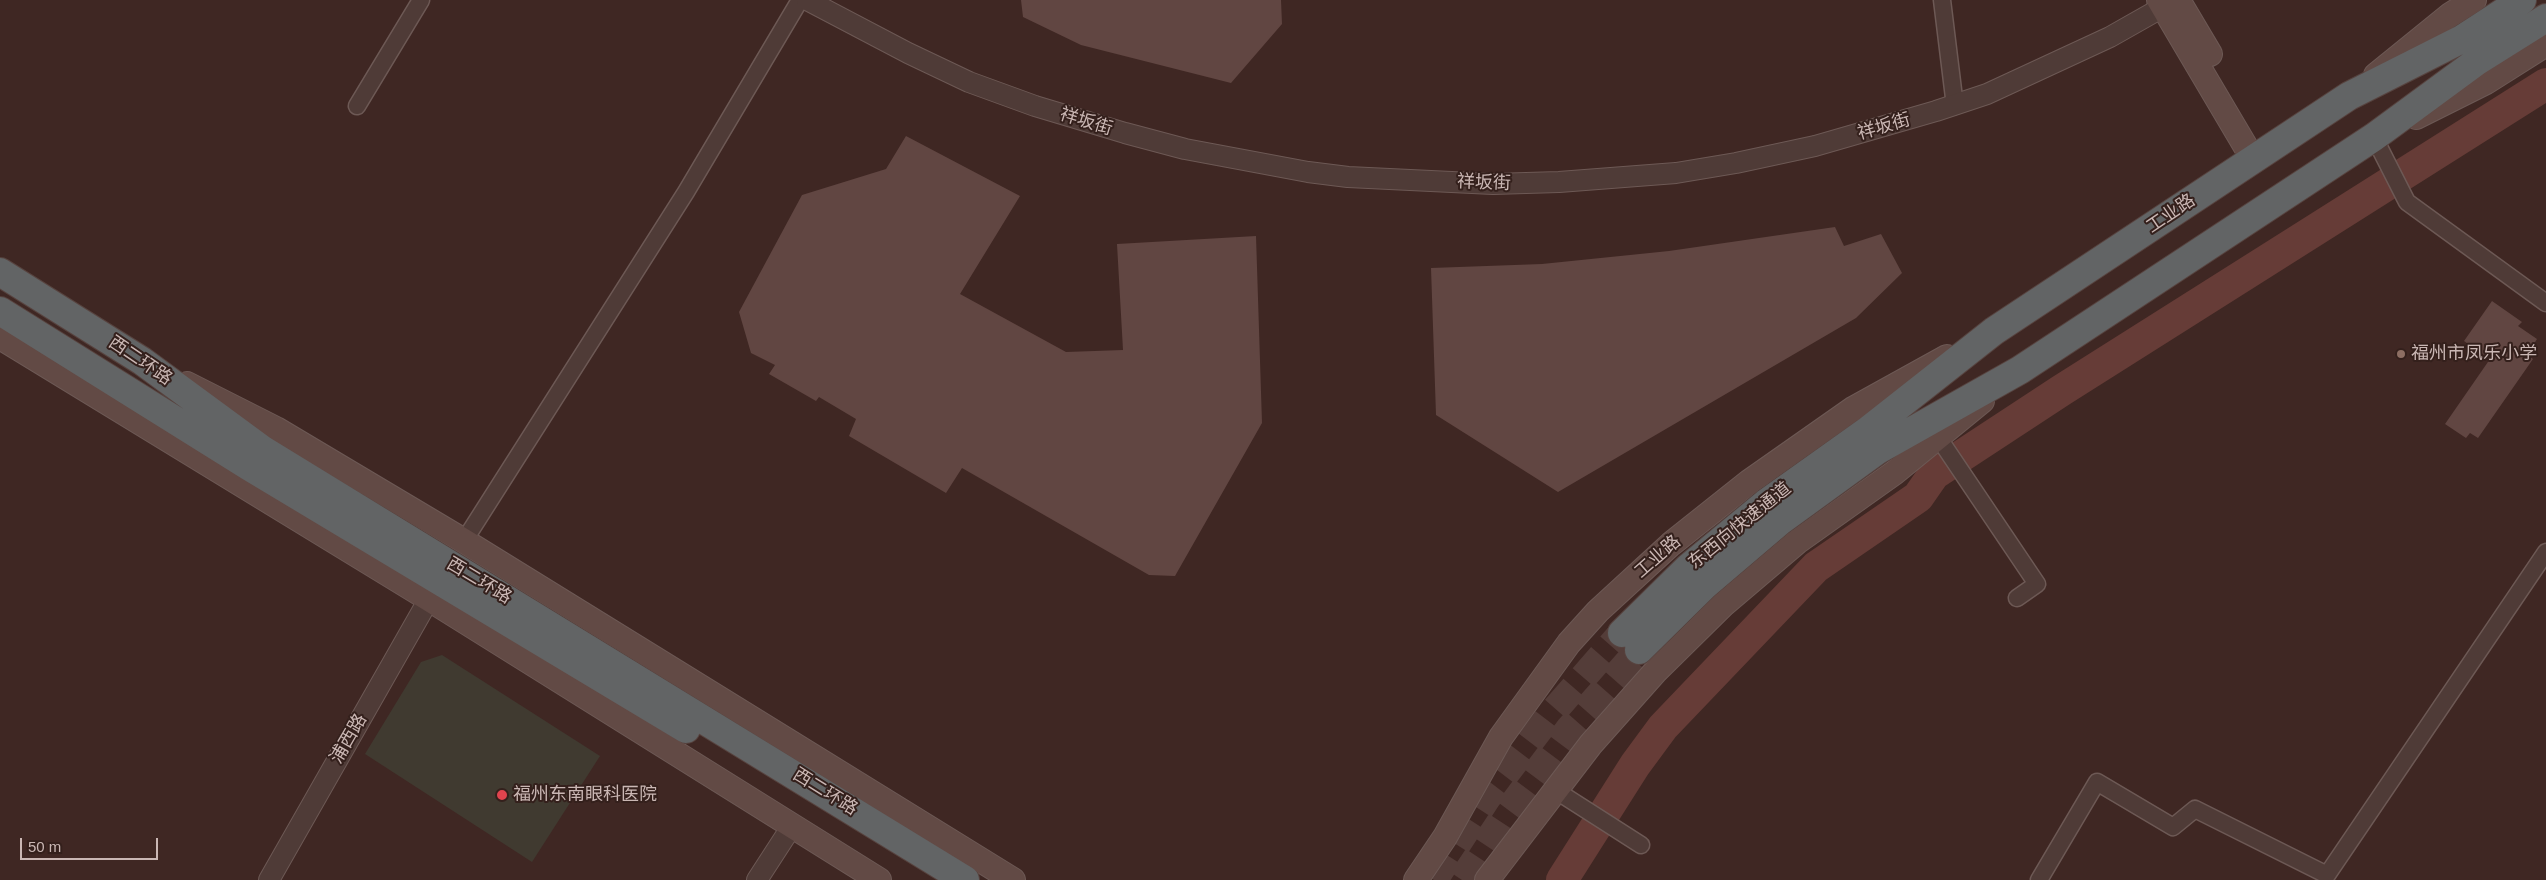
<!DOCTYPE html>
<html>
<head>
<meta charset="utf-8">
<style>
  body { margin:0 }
  #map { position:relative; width:2546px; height:880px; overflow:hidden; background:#3f2723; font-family:Helvetica,sans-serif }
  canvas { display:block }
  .scale { position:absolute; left:20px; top:838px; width:138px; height:22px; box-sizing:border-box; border:2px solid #cab7b4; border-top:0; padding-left:6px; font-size:15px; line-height:18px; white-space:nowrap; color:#cab7b4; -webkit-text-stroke:4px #34201c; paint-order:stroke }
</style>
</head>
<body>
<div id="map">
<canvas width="2546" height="880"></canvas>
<div class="scale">50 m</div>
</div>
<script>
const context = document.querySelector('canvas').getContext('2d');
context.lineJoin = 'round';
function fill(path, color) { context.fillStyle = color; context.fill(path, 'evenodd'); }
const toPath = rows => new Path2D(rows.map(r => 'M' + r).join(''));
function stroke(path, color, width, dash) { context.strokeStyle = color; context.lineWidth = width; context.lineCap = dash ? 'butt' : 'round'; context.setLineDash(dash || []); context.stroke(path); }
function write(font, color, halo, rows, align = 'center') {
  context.font = font + ' Helvetica,"Noto Sans SC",sans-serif'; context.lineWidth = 4; context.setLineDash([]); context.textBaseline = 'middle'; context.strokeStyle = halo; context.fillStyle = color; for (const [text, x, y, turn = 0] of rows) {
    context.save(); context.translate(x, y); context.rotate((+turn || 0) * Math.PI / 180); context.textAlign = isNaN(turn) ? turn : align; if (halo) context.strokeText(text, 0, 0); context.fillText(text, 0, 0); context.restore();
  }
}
const medical = toPath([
  [442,655,600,756,532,862,365,754,421,662]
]);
const river = toPath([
  [1562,880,1635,765,1663,727,1816,567,1918,497,1934,474,2062,390,2546,84]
]);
const building = toPath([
  [1021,0,1281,0,1282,24,1231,83,1081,45,1023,17],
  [906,136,1020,196,960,294,1066,352,1123,350,1117,244,1256,236,1262,423,1175,576,1149,575,962,468,946,493,849,436,856,419,819,397,816,401,769,374,775,365,751,353,739,312,802,195,886,169],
  [1835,227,1844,246,1881,234,1902,273,1856,318,1558,492,1436,415,1431,268,1542,264,1669,251],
  [2492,301,2522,322,2518,326,2537,339,2527,355,2533,359,2478,438,2470,433,2466,438,2445,424,2490,359,2464,341]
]);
const trunkTunnel = toPath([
  [1434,880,1487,798,1552,713,1622,633],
  [1462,880,1507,812,1570,728,1639,650]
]);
const minor = toPath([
  [1942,0,1955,106],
  [357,106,421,0],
  [2374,137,2407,202,2546,303],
  [1938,437,2037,584,2017,598],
  [464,541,686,192,800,0],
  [1555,790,1641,845],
  [2039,880,2097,782,2173,827,2195,809,2327,875,2546,552]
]);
const tertiary = toPath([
  [807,0,908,53,969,82,1035,106,1125,133,1185,149,1308,172,1348,177,1493,184,1559,182,1676,173,1736,163,1815,146,1936,111,1987,94,2110,37,2163,7],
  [269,880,429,599],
  [757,880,792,826]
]);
const secondary = toPath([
  [2159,0,2253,159],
  [2178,0,2210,54],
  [2376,75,2450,15,2474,0],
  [2416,117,2486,82,2546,44],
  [0,337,429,599,879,880],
  [187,384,276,429,464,541,1013,880],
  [1416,880,1445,837,1501,737,1569,643,1598,611,1671,544,1749,482,1853,409,1947,357],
  [1487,880,1591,744,1655,672,1724,604,1797,542,1894,473,1982,401]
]);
const trunk = toPath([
  [0,272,142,361,263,450,965,880],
  [0,311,250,467,686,729],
  [1622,633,1689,567,1766,503,1867,431,1994,331,2349,96,2462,39,2522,0],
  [1639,650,1705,585,1779,522,1878,450,2020,370,2374,137,2476,62,2546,18]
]);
const markers = [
  [2401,354,5,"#8d6e63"],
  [502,795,6,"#e0444e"]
];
const streetNames = [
  ["祥坂街",1086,122,17],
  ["祥坂街",1884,127,-16],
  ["祥坂街",1484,183,2],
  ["工业路",2171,214,-34],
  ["西二环路",140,361,34],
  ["东西向快速通道",1740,526,-39],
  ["工业路",1658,557,-41],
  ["西二环路",479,581,31],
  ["浦西路",349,739,-60],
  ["西二环路",825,792,32]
];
const poiNames = [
  ["福州市凤乐小学",2411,354],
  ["福州东南眼科医院",513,795]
];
fill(medical, '#403a30');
stroke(river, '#663c37', 32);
fill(building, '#614642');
stroke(trunkTunnel, '#543d39', 28, [28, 14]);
stroke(minor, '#6d5955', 19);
stroke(tertiary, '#6d5955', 22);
stroke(secondary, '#6d5955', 26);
stroke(trunk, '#57433f', 30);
stroke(minor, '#4f3b37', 16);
stroke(tertiary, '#4f3b37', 20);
stroke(secondary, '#624a45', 24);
stroke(trunk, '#626465', 28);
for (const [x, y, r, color] of markers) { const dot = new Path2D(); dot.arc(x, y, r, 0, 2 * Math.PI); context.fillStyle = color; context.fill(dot); stroke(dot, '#34201c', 2); }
write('18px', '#cab7b4', '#34201c', streetNames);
write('18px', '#cab7b4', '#34201c', poiNames, 'left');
</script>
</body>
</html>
